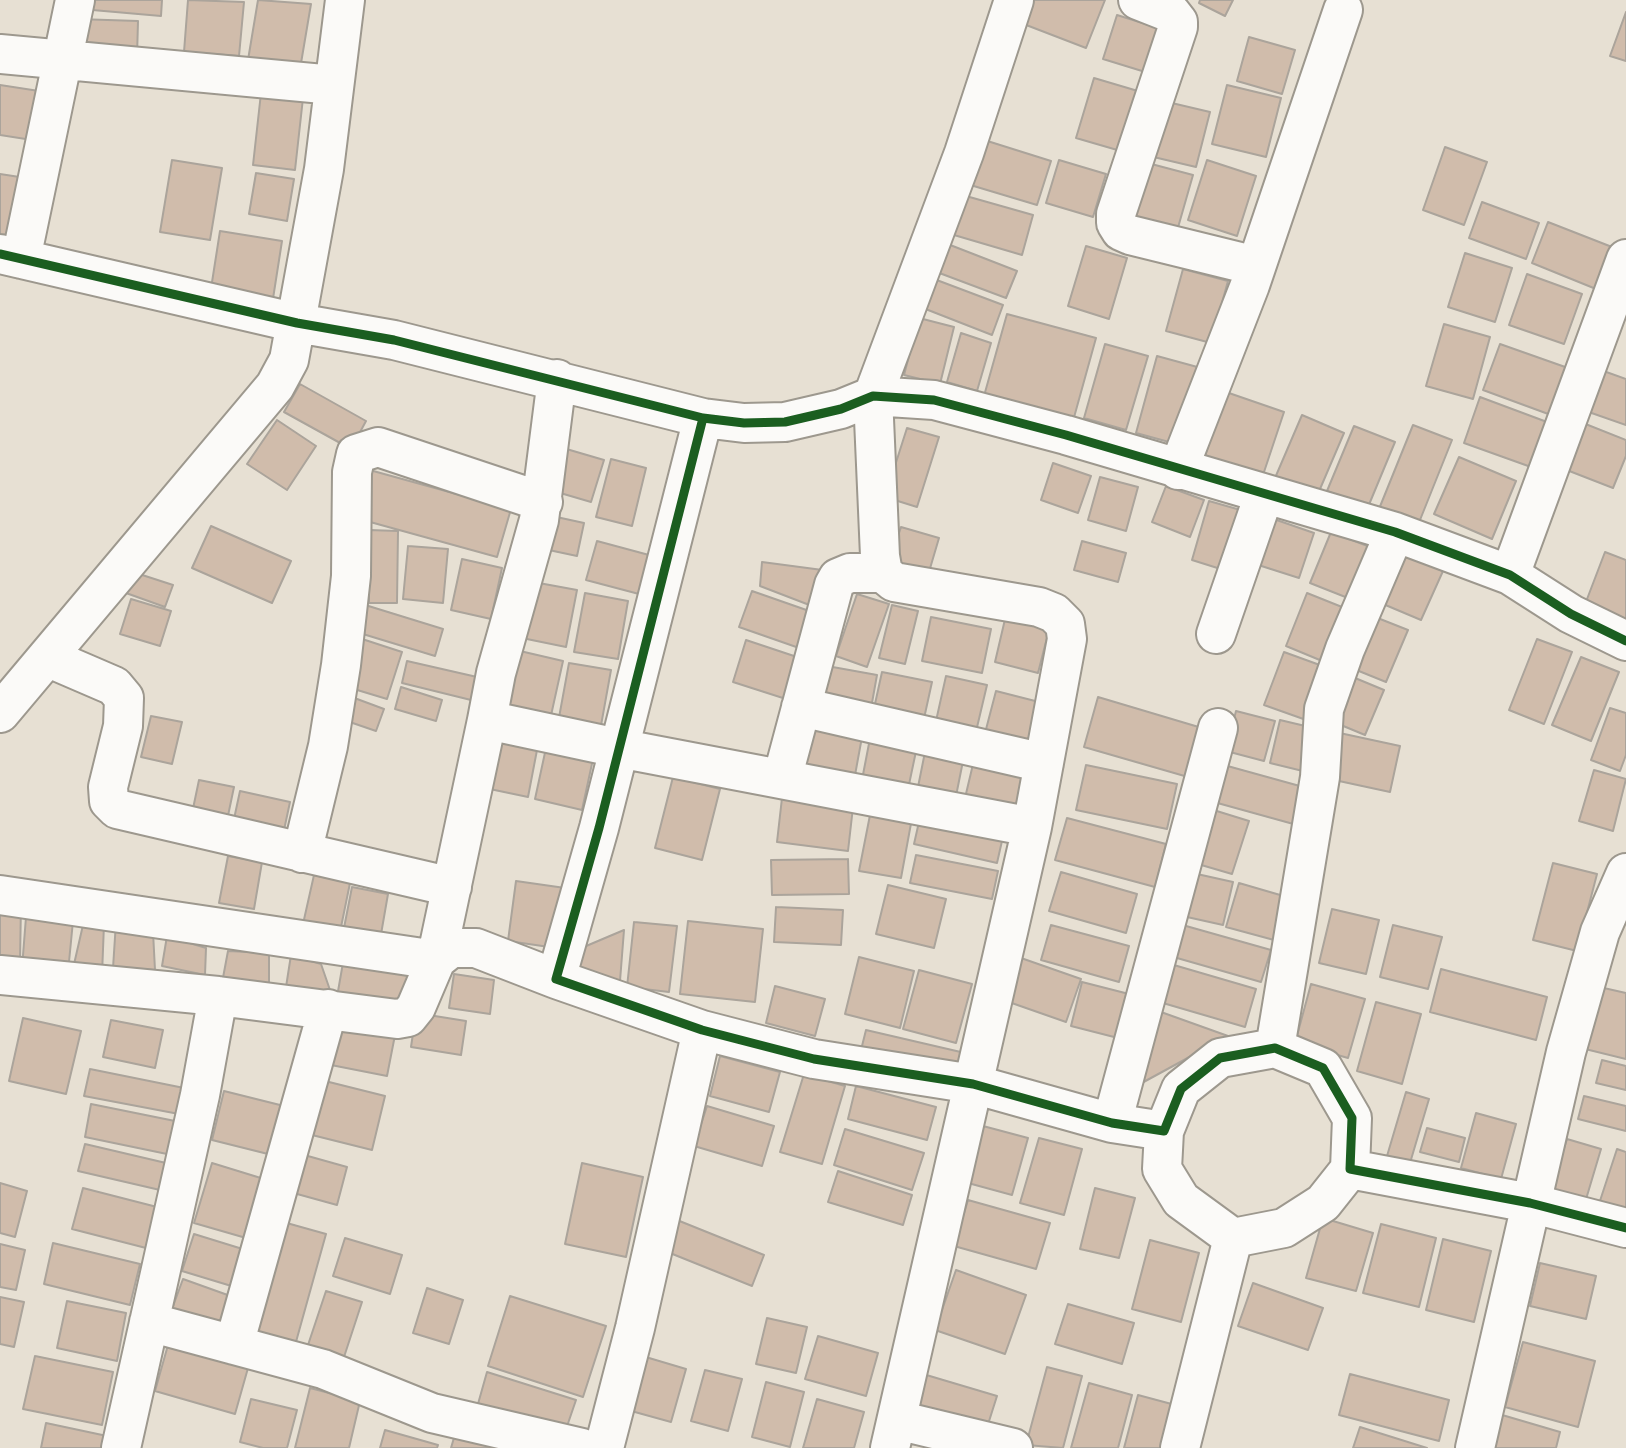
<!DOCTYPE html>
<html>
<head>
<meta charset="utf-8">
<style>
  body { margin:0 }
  canvas { display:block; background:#e7e0d3 }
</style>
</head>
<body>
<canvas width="1626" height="1448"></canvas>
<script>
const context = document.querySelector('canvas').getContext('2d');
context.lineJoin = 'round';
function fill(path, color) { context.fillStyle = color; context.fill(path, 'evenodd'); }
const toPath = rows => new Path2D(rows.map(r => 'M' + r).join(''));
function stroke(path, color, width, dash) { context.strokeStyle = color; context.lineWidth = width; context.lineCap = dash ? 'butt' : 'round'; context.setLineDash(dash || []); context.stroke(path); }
const building = toPath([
  [82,0,162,0,161,16,81,9,82,0],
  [188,0,244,2,239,56,184,52,188,0],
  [258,0,311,4,299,75,247,66,258,0],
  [1030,0,1105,0,1086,48,1021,23,1030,0],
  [1200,0,1233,0,1225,16,1199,3,1200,0],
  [1626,12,1626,61,1610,56,1626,12],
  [1117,15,1168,31,1155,75,1103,59,1117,15],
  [77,19,138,21,137,57,75,54,77,19],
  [1249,37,1295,50,1282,94,1237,81,1249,37],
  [1094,78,1148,94,1131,154,1076,138,1094,78],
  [0,85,39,91,32,140,0,135,0,85],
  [1227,85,1281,98,1266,157,1212,144,1227,85],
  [261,93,303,98,295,170,253,165,261,93],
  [1159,100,1210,112,1196,167,1145,155,1159,100],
  [981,139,1051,161,1037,205,967,184,981,139],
  [1445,147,1487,162,1464,225,1423,210,1445,147],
  [172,160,222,168,210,240,160,232,172,160],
  [1059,160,1106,174,1093,217,1046,203,1059,160],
  [1207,160,1256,176,1237,236,1188,220,1207,160],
  [1140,161,1193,175,1175,238,1122,224,1140,161],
  [256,173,294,179,287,221,249,214,256,173],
  [0,174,26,178,15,243,0,240,0,174],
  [966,196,1033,215,1022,255,954,235,966,196],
  [1482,202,1539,223,1526,259,1469,238,1482,202],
  [1548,222,1612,247,1596,289,1532,263,1548,222],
  [220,231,282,241,272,305,210,295,220,231],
  [945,243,1017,271,1006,298,934,271,945,243],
  [1086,246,1127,258,1109,319,1068,306,1086,246],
  [1465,253,1512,268,1495,322,1448,307,1465,253],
  [1183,269,1228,281,1211,343,1166,331,1183,269],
  [1527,274,1582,294,1564,344,1509,325,1527,274],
  [934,279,1003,305,992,335,923,308,934,279],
  [1007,314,1096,338,1073,421,984,396,1007,314],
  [919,318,954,327,940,384,904,375,919,318],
  [1444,324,1490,337,1473,399,1426,386,1444,324],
  [961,333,991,343,977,391,947,382,961,333],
  [1105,344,1148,356,1126,430,1084,418,1105,344],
  [1500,344,1568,368,1551,415,1483,390,1500,344],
  [1157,356,1201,368,1180,445,1136,433,1157,356],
  [1598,369,1626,379,1626,425,1583,410,1598,369],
  [300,384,366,421,351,449,284,412,300,384],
  [1226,392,1284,412,1262,478,1204,459,1226,392],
  [1480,397,1547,422,1531,467,1464,443,1480,397],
  [1302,415,1344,433,1317,496,1275,478,1302,415],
  [277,420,316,446,287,490,247,464,277,420],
  [1578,421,1626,440,1626,456,1613,488,1559,467,1578,421],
  [1413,425,1452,440,1418,525,1379,509,1413,425],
  [1354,426,1395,442,1368,507,1327,491,1354,426],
  [907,428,939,437,917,507,885,497,907,428],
  [563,448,604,460,591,502,550,490,563,448],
  [1459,457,1516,481,1492,539,1434,514,1459,457],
  [611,459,646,468,632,526,596,517,611,459],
  [1053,463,1091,476,1078,513,1041,500,1053,463],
  [366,469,511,509,497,557,352,517,366,469],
  [1100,477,1138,487,1126,531,1088,520,1100,477],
  [1166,486,1204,500,1190,537,1152,522,1166,486],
  [1209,501,1244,511,1227,571,1192,560,1209,501],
  [552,516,584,523,577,556,544,549,552,516],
  [1268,517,1314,533,1299,578,1252,563,1268,517],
  [211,526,291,561,272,603,192,568,211,526],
  [901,527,939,538,926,582,887,570,901,527],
  [369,530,398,531,397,603,369,603,369,530],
  [1331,532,1378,550,1358,602,1310,583,1331,532],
  [597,541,649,555,639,594,586,580,597,541],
  [1082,541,1126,553,1118,582,1074,570,1082,541],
  [408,546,448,549,443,603,403,599,408,546],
  [1399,551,1443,571,1421,620,1376,601,1399,551],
  [1605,552,1626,560,1626,623,1584,607,1605,552],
  [462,559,502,568,491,619,451,610,462,559],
  [762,562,830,571,825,611,760,586,762,562],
  [133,572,173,585,165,607,126,593,133,572],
  [528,581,577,590,566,647,517,637,528,581],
  [752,591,815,613,802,649,739,627,752,591],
  [585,593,628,601,618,659,574,652,585,593],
  [1307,593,1347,609,1327,663,1286,646,1307,593],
  [857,594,889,604,867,667,836,656,857,594],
  [131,599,171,611,160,646,120,634,131,599],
  [362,604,443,629,435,656,353,631,362,604],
  [892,605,918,611,905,664,879,658,892,605],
  [1006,615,1050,626,1038,673,995,662,1006,615],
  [1370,615,1408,630,1386,682,1349,667,1370,615],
  [931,617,991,629,982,673,922,661,931,617],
  [359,638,402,652,387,699,344,686,359,638],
  [1537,639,1572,652,1544,724,1509,710,1537,639],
  [746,640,800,658,786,699,733,682,746,640],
  [520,651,563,661,550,720,507,710,520,651],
  [1284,652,1328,668,1309,721,1264,705,1284,652],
  [1581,657,1619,672,1591,741,1552,725,1581,657],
  [407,661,477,677,471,700,402,683,407,661],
  [569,663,611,670,600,731,558,723,569,663],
  [816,664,877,675,870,714,809,703,816,664],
  [882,672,932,682,923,723,873,713,882,672],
  [1343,673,1384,690,1365,735,1324,718,1343,673],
  [946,676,987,685,974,740,934,730,946,676],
  [401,687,442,700,436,721,395,709,401,687],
  [996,691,1043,703,1031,749,984,737,996,691],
  [349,696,384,709,376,731,341,719,349,696],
  [1098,697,1202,728,1188,777,1084,747,1098,697],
  [1610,708,1626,713,1626,755,1620,771,1591,760,1610,708],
  [1236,711,1275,721,1264,761,1226,751,1236,711],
  [807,715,864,726,853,786,796,776,807,715],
  [151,716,182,722,172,764,141,757,151,716],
  [1280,720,1322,730,1311,773,1270,763,1280,720],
  [872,728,919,737,907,794,861,785,872,728],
  [1335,732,1400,746,1390,792,1325,778,1335,732],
  [495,741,537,750,528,797,485,788,495,741],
  [927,742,965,751,956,796,918,787,927,742],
  [546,748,593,759,582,810,535,799,546,748],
  [974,760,1024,772,1015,810,965,798,974,760],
  [1213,762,1307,788,1297,825,1203,799,1213,762],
  [1086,765,1177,784,1167,829,1076,810,1086,765],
  [1594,770,1626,779,1613,831,1579,821,1594,770],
  [673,777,720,789,702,860,655,848,673,777],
  [199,780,234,787,225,830,190,823,199,780],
  [240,791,290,802,281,844,231,833,240,791],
  [782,798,853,807,848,851,777,842,782,798],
  [1207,808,1249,821,1232,874,1191,862,1207,808],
  [871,810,912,818,901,878,859,871,871,810],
  [921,813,1004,832,997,863,914,844,921,813],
  [1067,818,1166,844,1155,887,1055,860,1067,818],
  [916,855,998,871,992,899,910,883,916,855],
  [228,856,262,862,254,909,219,903,228,856],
  [848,859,849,894,772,895,771,860,848,859],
  [1553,863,1597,874,1577,951,1533,940,1553,863],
  [1061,872,1137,894,1126,933,1049,911,1061,872],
  [1188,872,1233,882,1223,925,1178,915,1188,872],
  [314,875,350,883,340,932,303,924,314,875],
  [516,881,565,888,556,948,508,941,516,881],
  [1239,883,1287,897,1274,940,1226,927,1239,883],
  [888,885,946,899,934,948,876,934,888,885],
  [352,887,388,894,380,940,343,933,352,887],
  [0,902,21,903,20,962,0,962,0,902],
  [776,907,843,910,841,945,774,942,776,907],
  [1332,909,1379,920,1366,974,1319,963,1332,909],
  [26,917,73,921,68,972,22,968,26,917],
  [688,921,763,929,755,1002,680,994,688,921],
  [116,922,153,932,155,970,113,968,116,922],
  [634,922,677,926,669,992,627,987,634,922],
  [104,924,102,975,72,973,83,925,104,924],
  [1179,924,1271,950,1261,982,1170,956,1179,924],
  [1051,925,1129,946,1119,982,1041,960,1051,925],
  [1393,925,1442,937,1428,989,1380,977,1393,925],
  [624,930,620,981,571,978,572,952,624,930],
  [167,936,206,948,205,975,162,966,167,936],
  [228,951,269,953,269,989,222,983,228,951],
  [291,955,321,964,331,993,286,987,291,955],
  [344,957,414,968,408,1008,337,997,344,957],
  [859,957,914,971,900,1028,845,1014,859,957],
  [1021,958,1081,979,1066,1022,1006,1001,1021,958],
  [1167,963,1256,989,1245,1027,1156,1001,1167,963],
  [1441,969,1547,997,1536,1040,1430,1012,1441,969],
  [919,970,972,984,956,1043,903,1029,919,970],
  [454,974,494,980,490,1014,449,1008,454,974],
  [1082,982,1129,994,1118,1038,1071,1026,1082,982],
  [1311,984,1365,999,1348,1058,1295,1043,1311,984],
  [775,986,825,999,815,1036,766,1023,775,986],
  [1595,986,1626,993,1626,1059,1581,1048,1595,986],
  [1376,1002,1421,1014,1402,1084,1357,1071,1376,1002],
  [1147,1007,1228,1036,1140,1084,1147,1007],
  [416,1013,466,1021,461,1055,411,1047,416,1013],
  [23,1018,81,1031,66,1094,9,1081,23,1018],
  [111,1020,163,1030,155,1068,103,1057,111,1020],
  [339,1024,395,1035,387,1076,331,1065,339,1024],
  [866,1030,965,1053,960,1073,861,1050,866,1030],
  [720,1056,780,1072,769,1112,710,1096,720,1056],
  [1602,1060,1626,1066,1626,1090,1596,1083,1602,1060],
  [90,1069,184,1088,179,1114,84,1096,90,1069],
  [804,1074,845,1086,822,1164,780,1152,804,1074],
  [325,1081,385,1096,372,1150,312,1135,325,1081],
  [856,1086,936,1107,927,1140,848,1119,856,1086],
  [224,1091,288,1107,276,1156,212,1140,224,1091],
  [1406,1092,1429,1099,1410,1163,1387,1156,1406,1092],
  [1584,1096,1626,1106,1626,1131,1578,1119,1584,1096],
  [91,1104,175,1121,167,1154,85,1137,91,1104],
  [707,1106,774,1126,762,1166,694,1146,707,1106],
  [1476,1113,1516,1124,1501,1179,1461,1168,1476,1113],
  [983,1126,1028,1138,1012,1195,968,1183,983,1126],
  [1427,1128,1465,1138,1459,1162,1420,1152,1427,1128],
  [845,1129,924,1153,912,1190,834,1165,845,1129],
  [1039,1138,1082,1149,1064,1215,1020,1203,1039,1138],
  [1567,1139,1601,1149,1584,1206,1549,1196,1567,1139],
  [85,1144,166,1163,160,1190,78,1171,85,1144],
  [1617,1149,1626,1152,1626,1219,1597,1210,1617,1149],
  [290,1151,347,1167,337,1205,279,1189,290,1151],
  [212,1163,264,1179,246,1238,194,1223,212,1163],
  [582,1163,643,1177,626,1257,565,1244,582,1163],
  [838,1171,912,1195,903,1225,828,1202,838,1171],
  [0,1183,27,1191,15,1237,0,1233,0,1183],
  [83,1188,157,1207,146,1248,72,1229,83,1188],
  [1095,1188,1135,1198,1119,1258,1080,1249,1095,1188],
  [968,1200,1050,1223,1036,1269,954,1246,968,1200],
  [1323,1218,1373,1233,1356,1291,1306,1278,1323,1218],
  [276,1220,326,1234,294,1349,243,1336,276,1220],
  [677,1220,764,1255,752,1286,665,1251,677,1220],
  [1381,1224,1436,1238,1419,1307,1363,1293,1381,1224],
  [194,1234,249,1251,238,1288,182,1271,194,1234],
  [345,1238,402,1255,390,1294,333,1276,345,1238],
  [1443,1239,1491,1251,1474,1322,1426,1310,1443,1239],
  [1150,1240,1199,1253,1181,1322,1132,1309,1150,1240],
  [53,1243,140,1264,130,1305,44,1284,53,1243],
  [0,1244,25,1250,16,1290,0,1287,0,1244],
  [1540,1263,1596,1276,1586,1319,1530,1306,1540,1263],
  [956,1270,1026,1295,1005,1354,935,1330,956,1270],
  [183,1279,236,1298,223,1336,169,1317,183,1279],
  [1253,1283,1323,1308,1308,1350,1238,1326,1253,1283],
  [427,1288,463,1300,449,1344,413,1333,427,1288],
  [326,1291,362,1302,344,1357,308,1345,326,1291],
  [510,1296,606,1326,583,1397,488,1366,510,1296],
  [0,1297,24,1302,14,1347,0,1344,0,1297],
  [67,1301,126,1313,117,1361,57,1348,67,1301],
  [1068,1304,1134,1323,1122,1364,1055,1344,1068,1304],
  [767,1318,807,1327,796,1373,756,1364,767,1318],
  [818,1336,878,1353,866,1396,805,1379,818,1336],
  [1523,1342,1595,1361,1578,1427,1505,1407,1523,1342],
  [168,1345,248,1368,235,1414,155,1391,168,1345],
  [639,1355,686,1369,671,1422,624,1409,639,1355],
  [35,1356,113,1372,102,1425,23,1409,35,1356],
  [1047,1367,1082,1376,1063,1448,1026,1445,1047,1367],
  [705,1370,742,1379,728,1431,691,1421,705,1370],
  [487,1372,576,1400,563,1438,476,1411,487,1372],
  [923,1374,997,1396,984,1437,911,1415,923,1374],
  [1350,1374,1449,1400,1439,1441,1339,1415,1350,1374],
  [766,1382,804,1392,790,1447,752,1437,766,1382],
  [1089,1383,1132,1395,1118,1448,1071,1448,1089,1383],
  [310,1388,360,1401,349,1448,295,1448,310,1388],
  [1138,1395,1179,1406,1168,1448,1124,1448,1138,1395],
  [251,1399,297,1410,287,1448,263,1448,240,1442,251,1399],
  [817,1399,864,1412,854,1448,803,1448,817,1399],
  [1492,1412,1560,1432,1556,1448,1482,1448,1492,1412],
  [46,1423,107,1436,104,1448,41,1448,46,1423],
  [458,1424,493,1434,489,1448,451,1448,458,1424],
  [1360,1427,1427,1448,1353,1448,1360,1427],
  [385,1430,438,1445,437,1448,380,1448,385,1430]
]);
const minor = toPath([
  [1138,0,1171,13,1178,22,1178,27,1116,214,1116,223,1121,231,1130,235,1256,266],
  [0,54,334,85],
  [0,254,297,323,394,340,703,418,744,423,785,422,841,409,873,396,934,400,1066,435,1395,532,1510,575,1571,614,1626,641],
  [21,259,75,0],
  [557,379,539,520,496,673,487,720,618,748,1032,827],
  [703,418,599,828,556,979,702,1030,814,1059,973,1084,1112,1123,1164,1131,1181,1089,1220,1058,1275,1048,1323,1068,1352,1118,1350,1169,1530,1203,1626,1228],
  [1178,470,1250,285,1343,10],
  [1510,575,1626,259],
  [1216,634,1264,495],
  [49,658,114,686,124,698,123,726,108,787,109,801,117,809,452,887],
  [801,707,1044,763],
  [0,713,275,386,289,360,324,169,345,0],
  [782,779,834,585,838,578,850,573,883,573],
  [302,853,328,746,341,665,351,576,352,472,356,454,378,447,543,502],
  [0,895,436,960,487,720],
  [0,975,218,996,397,1019,408,1017,416,1007,436,960,451,948,476,948,556,979],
  [1275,1048,1320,777,1324,709,1345,649,1395,532],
  [1112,1123,1218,728],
  [1164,1131,1162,1169,1181,1200,1233,1238],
  [149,1322,323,1369,432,1413,582,1448],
  [234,1345,328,1009],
  [897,1420,1013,1448],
  [121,1448,200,1095,218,996],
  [604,1448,635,1328,702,1030],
  [890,1448,1032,827,1067,639,1065,624,1054,613,1039,607,894,582,883,573,880,556,873,396,964,153,1014,0],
  [1180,1448,1233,1238,1284,1228,1323,1203,1350,1169],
  [1475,1448,1566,1052,1600,932,1626,873]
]);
const cycleway = toPath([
  [0,254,297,323,394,340,703,418,744,423,785,422,841,409,873,396,934,400,1066,435,1395,532,1510,575,1571,614,1626,641],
  [703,418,599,828,556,979,702,1030,814,1059,973,1084,1112,1123,1164,1131,1181,1089,1220,1058,1275,1048,1323,1068,1352,1118,1350,1169,1530,1203,1626,1228]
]);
fill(building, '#d0bcab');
stroke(building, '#aba49b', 2);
stroke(minor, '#9d988e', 42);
stroke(minor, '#fbfaf8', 38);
stroke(cycleway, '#1b5e20', 9);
</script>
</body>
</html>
